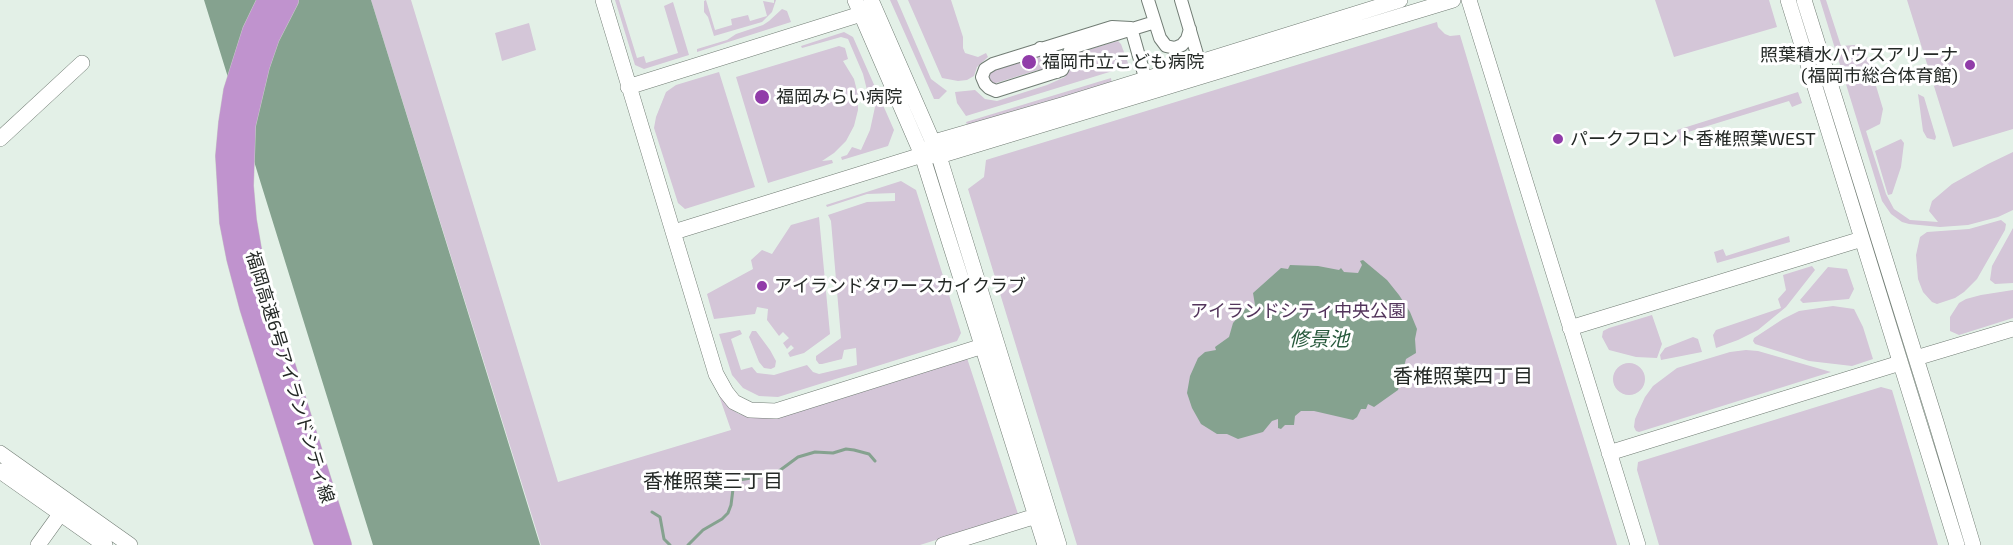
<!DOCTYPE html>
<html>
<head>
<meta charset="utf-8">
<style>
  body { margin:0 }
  canvas { display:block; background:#e3f0e7 }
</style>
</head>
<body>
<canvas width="2013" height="545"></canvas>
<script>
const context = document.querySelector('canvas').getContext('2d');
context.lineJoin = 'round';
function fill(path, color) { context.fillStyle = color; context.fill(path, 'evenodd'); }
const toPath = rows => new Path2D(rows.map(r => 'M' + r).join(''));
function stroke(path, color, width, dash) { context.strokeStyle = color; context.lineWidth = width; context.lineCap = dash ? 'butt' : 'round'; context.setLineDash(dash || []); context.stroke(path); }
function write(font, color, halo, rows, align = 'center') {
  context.font = font + ' "Exo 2","Noto Sans JP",sans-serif'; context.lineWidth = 6; context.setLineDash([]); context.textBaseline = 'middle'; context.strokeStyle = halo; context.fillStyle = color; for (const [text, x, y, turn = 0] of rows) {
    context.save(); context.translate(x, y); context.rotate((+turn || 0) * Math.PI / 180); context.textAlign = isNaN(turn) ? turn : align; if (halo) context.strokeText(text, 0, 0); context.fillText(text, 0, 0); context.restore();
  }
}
const green = toPath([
  [371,0,411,0,558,482,731,430,716,387,727,406,739,414,769,418,967,358,1018,514,920,545,541,545],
  [615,0,619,0,637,58,644,56,646,63,678,53,664,6,673,2,689,55,644,69,635,65],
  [706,0,715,30,732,25,731,19,748,15,750,21,767,16,763,1,774,3,774,0,776,0,772,12,762,22,714,36,708,17,704,12,704,1],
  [890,0,897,0,931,79,947,91,939,99,934,99],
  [908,0,951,0,963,37,963,48,965,53,978,57,986,53,988,57,977,67,974,76,967,80,958,81,942,78],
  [1655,0,1769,0,1777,27,1674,57],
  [1820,0,1826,0,1841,46,1855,45,1860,48,1867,56,1883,109,1880,124,1866,131,1886,194,1894,209,1910,220,1938,222,1929,211,1932,201,1952,184,1988,164,2013,152,2013,210,1998,217,1968,225,1940,227,1909,224,1902,222,1891,214,1882,201],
  [1907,0,2013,0,2013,129,1953,147],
  [782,9,787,11,791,22,697,52,697,49,727,40,736,34,763,25,769,21],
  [1437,22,1438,27,1445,34,1450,36,1460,35,1515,218,1617,545,1077,545,968,189,984,177,986,160],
  [529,23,536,50,502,61,495,33],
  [844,32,853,37,894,130,888,146,842,160,841,157,847,155,852,147,861,150,870,130,875,107,866,105,867,90,863,74,848,39,841,37,802,48,801,46],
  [1118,41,1121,44,1129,66,966,116,957,103,955,92,975,90,985,99,997,101,1047,85,1065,77,1074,54],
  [839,46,845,48,848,59,843,61,854,79,858,95,858,110,854,126,846,141,834,153,822,161,832,160,833,163,768,183,736,77],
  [1048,53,1053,66,1039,74,1038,70,996,83,997,87,992,86,988,77,991,70],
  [719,72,755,187,685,209,678,203,654,128,656,117,666,92,676,85],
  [1111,78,1112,84,968,127,966,122],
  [1798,92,1802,103,1792,107,1789,101,1688,132,1690,139,1680,142,1677,130],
  [1918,94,1924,97,1936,137,1935,140,1927,138,1923,131],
  [1901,139,1904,143,1901,167,1892,194,1888,195,1875,151],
  [901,181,916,190,961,333,957,341,778,397,759,396,743,388,732,375,719,334,740,330,742,334,731,339,741,370,752,367,757,373,774,375,807,365,813,372,819,374,857,365,856,348,844,350,842,359,822,364,819,364,816,360,816,356,841,338,831,221,828,215,867,202,895,201,895,193,867,194,827,207,826,205],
  [819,217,830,334,804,353,790,357,788,353,794,348,791,345,787,349,783,343,789,338,783,332,779,336,767,320,768,309,757,307,755,314,714,319,707,294,753,269,751,260,762,250,772,254,791,225],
  [2001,220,2006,224,2005,230,1977,279,1964,292,1955,298,1937,304,1932,302,1923,292,1918,279,1916,255,1920,237,1927,232,1969,229],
  [2013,228,2013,283,1995,284,1990,280,1992,266],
  [1789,236,1790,242,1717,263,1714,252,1723,249,1726,256],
  [1812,266,1815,270,1786,307,1758,330,1738,340,1716,348,1713,335,1716,330,1781,308,1778,299,1786,290,1783,275],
  [1828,267,1847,269,1854,289,1849,299,1803,303,1800,300],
  [2013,290,2013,318,1959,335,1950,331,1950,317,1959,303,1966,299,1981,295],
  [1833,306,1854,309,1863,327,1873,359,1852,366,1809,361,1755,344,1753,341,1754,338,1783,319,1799,311],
  [1652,315,1662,344,1657,358,1636,357,1609,350,1602,337,1603,331,1609,328],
  [752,331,756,331,770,350,776,361,775,367,771,369,764,368,759,362,749,337],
  [1693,337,1698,339,1702,352,1661,360,1660,355,1665,348],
  [1746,350,1758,351,1831,372,1639,432,1636,431,1634,427,1635,419,1645,397,1653,386,1677,368,1730,352],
  '1613 379a16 16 0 1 1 32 0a16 16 0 1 1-32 0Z',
  [1881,387,1892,390,1938,545,1659,545,1637,470,1638,462]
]);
const water = toPath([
  [204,0,371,0,540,545,373,545],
  [1363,260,1387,280,1399,295,1410,312,1417,329,1415,339,1416,353,1406,359,1398,390,1374,407,1368,404,1366,409,1361,409,1357,417,1353,420,1314,411,1301,411,1295,416,1294,425,1285,425,1281,429,1278,428,1278,419,1272,421,1263,432,1238,439,1227,434,1217,434,1201,424,1192,408,1187,393,1190,376,1198,358,1205,352,1216,350,1215,347,1229,337,1233,323,1246,308,1255,305,1253,293,1281,268,1288,269,1290,265,1318,266,1339,270,1341,268,1344,272,1358,273,1362,265,1360,261]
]);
const stream = toPath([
  [652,512,660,517,664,539,670,545],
  [688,545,703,530,722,519,728,513,731,505,733,489,739,480,770,475,779,471,798,457,815,452,833,453,846,449,854,450,869,454,875,461]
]);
const minor = toPath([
  [1148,0,1160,38,1166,46,1175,48,1182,45,1187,39,1190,29],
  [1181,0,1199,61],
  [1131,28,1112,27,993,64,985,69,982,77,985,84,989,88,996,91,1062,70,1071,48,1155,22],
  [1131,28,1148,88],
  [1040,48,1049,51,1054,57,1057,72]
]);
const tertiary = toPath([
  [603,0,716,374,726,392,734,402,750,410,776,411,983,346],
  [855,0,922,155,1045,545],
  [871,0,939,156,1059,545],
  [1469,0,1638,545],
  [1788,0,1957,545],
  [1804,0,1936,422,1973,545],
  [628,87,861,14],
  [0,139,82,63],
  [929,148,934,142,1062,105,1400,0],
  [674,232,922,155,939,156,1453,0],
  [1570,328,1862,239],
  [1916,358,2013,329],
  [0,453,130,545],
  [1609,453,1900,363],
  [0,471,105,545],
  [38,545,66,506],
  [943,545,1036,516]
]);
const motorway = toPath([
  [268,0,253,31,234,91,229,123,226,156,230,222,237,258,250,307,323,539],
  [288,0,269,37,259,66,245,125,243,186,246,220,252,255,265,303,341,545]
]);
const markers = [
  [1029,62,8,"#913ca9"],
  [1970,65,6,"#913ca9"],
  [762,97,8,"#913ca9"],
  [1558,139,6,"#913ca9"],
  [762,286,6,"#913ca9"]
];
const poiNames = [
  ["照葉積水ハウスアリーナ",1958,55,"right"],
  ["(福岡市総合体育館)",1958,76,"right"],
  ["福岡市立こども病院",1042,62],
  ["福岡みらい病院",776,97],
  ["パークフロント香椎照葉WEST",1570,139],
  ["アイランドタワースカイクラブ",774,286]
];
const parkNames = [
  ["アイランドシティ中央公園",1298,311]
];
const streetNames = [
  ["福岡高速6号アイランドシティ線",290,377,73]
];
const waterNames = [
  ["修景池",1319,339]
];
const neighbourhoodNames = [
  ["香椎照葉四丁目",1463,376],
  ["香椎照葉三丁目",713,481]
];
fill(green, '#d4c6d8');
fill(water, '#85a28f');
stroke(stream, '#85a28f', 3);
stroke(minor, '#727d75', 14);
stroke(tertiary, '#727d75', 16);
stroke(motorway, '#cacccb', 22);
stroke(minor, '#fff', 12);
stroke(tertiary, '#fff', 15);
stroke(motorway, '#c093ce', 21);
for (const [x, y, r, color] of markers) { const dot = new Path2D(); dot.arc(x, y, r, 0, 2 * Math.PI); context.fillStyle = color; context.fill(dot); stroke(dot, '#fff', 2); }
write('18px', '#242926', '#fff', poiNames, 'left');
write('18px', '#53355c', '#fff', parkNames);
write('18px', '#242926', '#fff', streetNames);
write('italic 20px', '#27593c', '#fff', waterNames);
write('20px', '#242926', '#fff', neighbourhoodNames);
</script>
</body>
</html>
